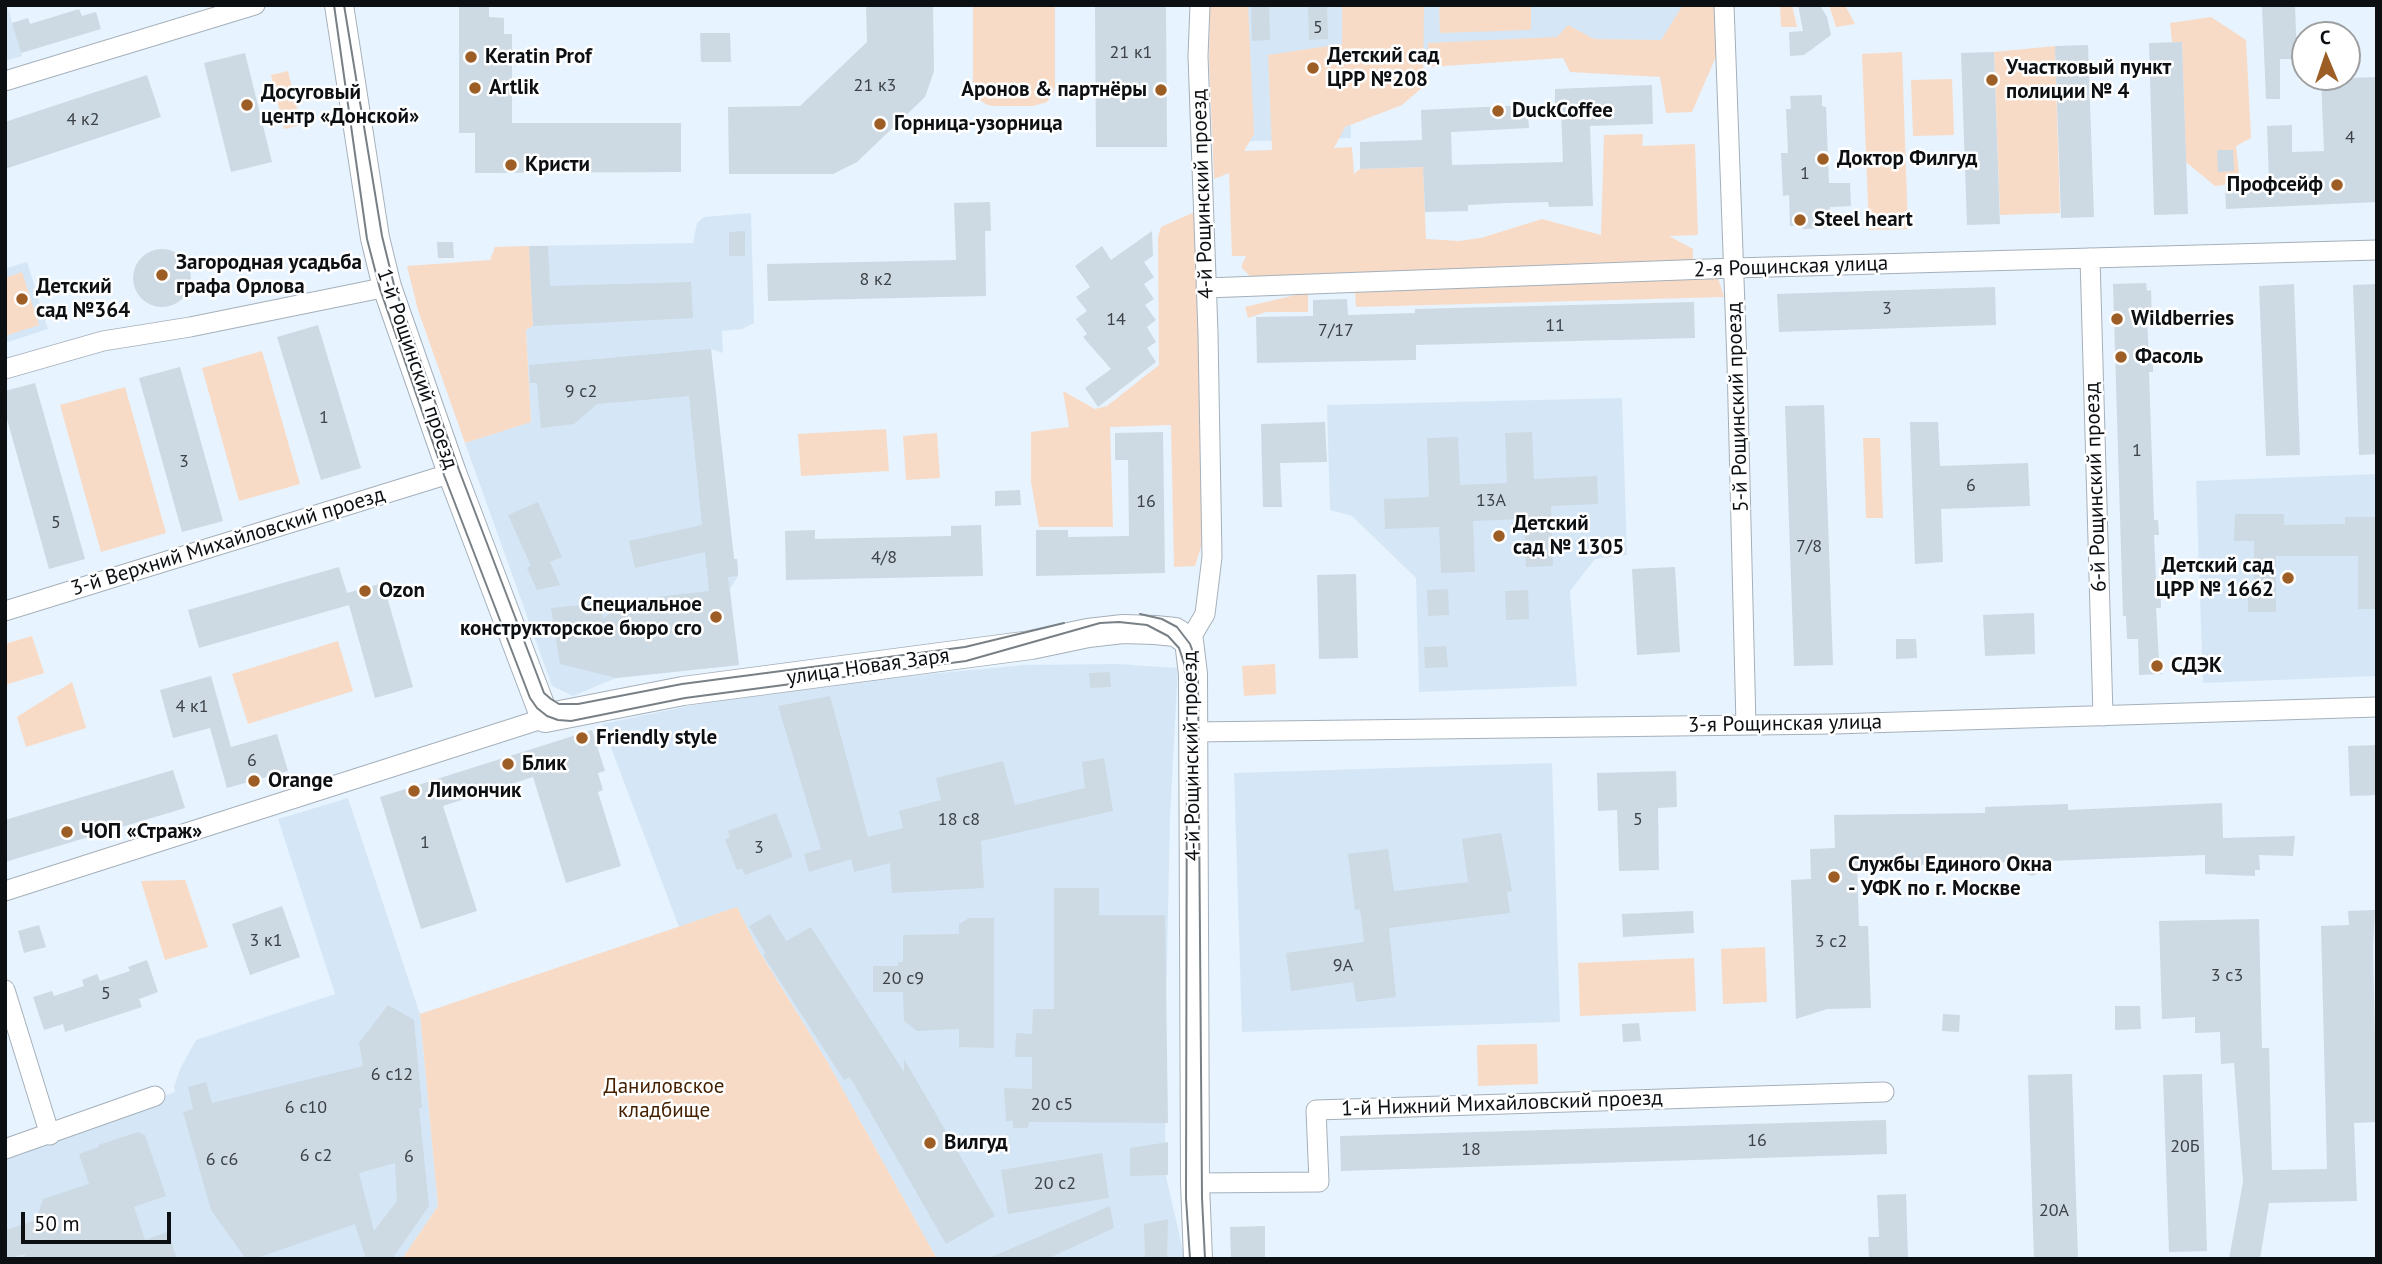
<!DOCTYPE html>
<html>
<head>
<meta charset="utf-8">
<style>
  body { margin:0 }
  #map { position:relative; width:2382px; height:1264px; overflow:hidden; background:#e7f3fe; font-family:"PT Sans",sans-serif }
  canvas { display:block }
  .frame { position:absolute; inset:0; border:7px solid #0c1013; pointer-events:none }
  .north { position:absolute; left:2291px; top:21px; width:70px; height:70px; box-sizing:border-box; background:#fff; border:2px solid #9e9fa1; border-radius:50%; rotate:358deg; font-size:19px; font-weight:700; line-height:28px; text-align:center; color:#0c1013 }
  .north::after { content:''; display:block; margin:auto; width:24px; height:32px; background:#9d5e26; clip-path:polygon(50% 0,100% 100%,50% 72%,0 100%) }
  .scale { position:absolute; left:21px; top:1212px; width:150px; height:32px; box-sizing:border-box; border:4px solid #0c1013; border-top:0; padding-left:9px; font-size:21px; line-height:24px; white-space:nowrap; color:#0c1013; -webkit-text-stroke:5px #fff; paint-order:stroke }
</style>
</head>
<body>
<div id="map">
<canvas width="2382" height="1264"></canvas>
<div class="frame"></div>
<div class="north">С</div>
<div class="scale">50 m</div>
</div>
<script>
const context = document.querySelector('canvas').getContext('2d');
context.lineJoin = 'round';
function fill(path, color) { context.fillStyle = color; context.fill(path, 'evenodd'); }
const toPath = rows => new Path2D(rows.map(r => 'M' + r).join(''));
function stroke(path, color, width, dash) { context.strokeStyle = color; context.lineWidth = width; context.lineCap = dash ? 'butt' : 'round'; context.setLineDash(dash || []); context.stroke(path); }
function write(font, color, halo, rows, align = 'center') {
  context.font = font + ' "PT Sans",sans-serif'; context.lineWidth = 5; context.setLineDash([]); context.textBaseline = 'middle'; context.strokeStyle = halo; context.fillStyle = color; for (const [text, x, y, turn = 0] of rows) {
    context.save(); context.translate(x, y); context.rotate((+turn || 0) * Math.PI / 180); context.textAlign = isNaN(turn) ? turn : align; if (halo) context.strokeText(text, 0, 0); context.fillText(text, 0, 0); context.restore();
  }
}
const built = toPath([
  [5,5,7,5,22,56,5,61],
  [1222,5,1689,5,1690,64,1577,44,1403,51,1350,87,1351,138,1226,142],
  [751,213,754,323,742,329,722,331,723,353,711,349,734,559,737,559,738,576,730,589,739,665,616,678,573,696,552,686,465,443,531,422,526,330,533,325,529,246,693,243,697,223,704,217],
  [27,262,48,329,5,343,5,263,7,268],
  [1622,398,1627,555,1595,559,1570,591,1577,686,1419,692,1416,578,1352,516,1330,510,1327,405],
  [2377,474,2377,676,2203,683,2196,481],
  [1117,664,1178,668,1170,817,1166,1006,1165,1172,1185,1259,937,1259,828,1063,759,951,737,908,679,927,602,724,717,700,888,678,1024,665],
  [1552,763,1560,1022,1242,1032,1234,773],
  [348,798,420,1014,438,1206,402,1259,5,1259,5,1154,175,1092,174,1087,180,1069,196,1040,335,994,278,819]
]);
const green = toPath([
  [973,5,1055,5,1055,87,1053,95,1047,102,1033,106,994,106,987,105,979,99,973,83],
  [1210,5,1248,5,1254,134,1244,151,1272,150,1268,55,1342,44,1342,5,1424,5,1423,87,1402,105,1345,127,1334,148,1352,147,1354,174,1360,169,1423,167,1426,239,1459,241,1481,238,1542,219,1601,235,1604,135,1643,134,1642,146,1695,144,1698,235,1669,236,1693,249,1693,262,1252,278,1241,267,1246,256,1232,256,1229,173,1214,179,1209,59],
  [1439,5,1531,5,1531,30,1440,33],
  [1683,5,1718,5,1721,45,1692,112,1666,113,1660,77,1570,72,1563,58,1429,67,1428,43,1557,37,1568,25,1594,39,1661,40],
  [1780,5,1792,5,1797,27,1781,27],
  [1829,5,1845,5,1855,24,1836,27],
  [2211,17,2246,40,2251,138,2236,146,2240,183,2215,186,2186,162,2182,42,2172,42,2170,23],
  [2055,46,2060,213,2000,215,1994,52],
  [1902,52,1908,229,1869,230,1862,54],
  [288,71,301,125,284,129,271,75],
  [1952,79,1954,135,1913,136,1911,80],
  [1197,211,1205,448,1201,547,1195,566,1174,567,1171,425,1110,427,1113,527,1039,527,1031,482,1031,432,1069,427,1063,391,1095,409,1107,406,1159,365,1158,237,1161,227],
  [529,246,533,326,526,330,531,422,465,443,418,310,407,266,490,260,495,247],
  [22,272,39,325,5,336,5,278],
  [1717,275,1724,297,1356,307,1355,290],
  [1308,292,1308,312,1266,312,1248,318,1245,307],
  [262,351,300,484,239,501,202,368],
  [125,387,166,533,101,552,60,405],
  [886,429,889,471,801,476,798,434],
  [937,433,940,478,906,480,903,436],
  [1863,438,1880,438,1883,518,1866,518],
  [32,636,44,673,5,685,5,644],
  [338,641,353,691,248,724,232,674],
  [1275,664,1276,694,1244,696,1242,666],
  [72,682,86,728,26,747,17,717],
  [185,880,208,947,165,960,141,881],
  [737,907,759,951,828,1063,937,1259,402,1259,438,1206,420,1014],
  [1765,947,1767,1002,1723,1004,1721,949],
  [1694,958,1696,1011,1580,1016,1578,963],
  [1537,1044,1538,1084,1478,1086,1477,1045]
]);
const building = toPath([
  [459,5,489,5,489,17,504,18,504,34,512,34,512,123,681,123,681,172,475,173,475,133,459,133],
  [866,5,933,5,934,71,925,97,857,162,833,174,729,174,728,107,800,106,867,42],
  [1095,5,1166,5,1167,147,1096,147],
  [1251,5,1269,5,1270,40,1252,41],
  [1308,5,1327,5,1328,39,1309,40],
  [1798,5,1820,5,1827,17,1831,35,1804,55,1790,56,1789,32,1803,31],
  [2262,5,2295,5,2297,59,2280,59,2280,99,2266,99],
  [79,9,82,16,96,12,101,29,21,53,12,23,28,18,30,24],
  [700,33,730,33,731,62,701,62],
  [2182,42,2188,214,2154,215,2149,43],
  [2088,45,2094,217,2061,218,2055,46],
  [1994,52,2000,224,1967,225,1961,53],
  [245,53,272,162,231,172,204,63],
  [147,75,161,117,5,169,5,122],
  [2377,77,2377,202,2226,209,2225,186,2267,185,2266,180,2269,180,2267,126,2292,125,2292,152,2324,151,2321,79],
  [1652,85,1653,124,1590,126,1593,206,1549,207,1548,202,1506,203,1468,205,1468,211,1425,212,1423,167,1360,169,1360,142,1422,140,1421,110,1527,105,1529,128,1451,132,1452,165,1563,162,1561,111,1555,111,1555,89],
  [1822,95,1822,106,1826,107,1829,183,1850,183,1851,206,1830,207,1831,228,1802,229,1802,226,1790,226,1789,195,1783,196,1781,153,1788,153,1786,109,1791,109,1790,96],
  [2217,150,2233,150,2234,171,2218,172],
  [990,202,991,231,985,231,986,296,768,301,767,264,956,260,954,203],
  [745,231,745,256,729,256,729,232],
  [1152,231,1153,256,1144,262,1154,277,1144,284,1154,299,1145,305,1156,320,1147,327,1156,342,1147,348,1156,362,1098,407,1085,388,1111,369,1083,337,1087,334,1076,319,1087,311,1076,297,1090,287,1075,266,1102,246,1111,260],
  [437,242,453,242,454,258,438,258],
  [529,246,548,246,550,286,691,282,693,318,533,326],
  '133 278a29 29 0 1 1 58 0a29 29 0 1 1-58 0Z',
  [2146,283,2147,291,2151,290,2152,320,2147,320,2149,357,2153,357,2153,372,2149,372,2154,520,2158,520,2159,535,2154,535,2156,579,2160,579,2161,608,2156,608,2159,659,2161,659,2162,674,2139,675,2138,639,2127,639,2126,616,2123,616,2113,284],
  [2294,284,2300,455,2266,456,2259,286],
  [2377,284,2377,454,2359,455,2353,285],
  [1995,287,1996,325,1779,332,1777,294],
  [1347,299,1348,315,1415,313,1415,309,1694,302,1695,338,1416,345,1416,360,1257,363,1256,317,1313,316,1313,300],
  [318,325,361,468,321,480,277,337],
  [711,349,734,559,737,559,738,576,728,577,739,665,616,678,560,664,551,608,601,603,603,619,623,601,709,591,705,552,635,568,629,541,702,525,689,396,597,404,574,424,541,428,537,383,530,383,529,365],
  [180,367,223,521,182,532,139,378],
  [35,383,85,559,49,569,5,412,5,391],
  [1824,405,1833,665,1794,666,1785,406],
  [1325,422,1327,462,1280,463,1282,507,1263,507,1261,424],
  [1910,422,1938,422,1940,466,2028,463,2030,506,1941,509,1943,562,1915,564],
  [1163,432,1165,573,1036,576,1036,530,1068,530,1068,537,1129,536,1128,460,1115,460,1115,433],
  [1532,432,1534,479,1597,476,1598,504,1551,506,1553,566,1526,567,1524,519,1473,521,1475,572,1441,573,1439,527,1385,529,1384,499,1429,497,1427,438,1458,437,1460,485,1507,483,1505,433],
  [1020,490,1021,505,995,506,995,491],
  [538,502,562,557,550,562,560,585,537,590,527,568,531,566,508,515],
  [2235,514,2284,514,2284,525,2345,524,2345,517,2377,517,2377,609,2358,609,2358,556,2276,556,2276,612,2248,612,2248,594,2254,594,2254,541,2234,541],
  [981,525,983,576,786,580,785,531,815,530,815,539,951,536,951,526],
  [339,567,347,593,383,583,413,687,375,698,349,605,199,648,188,610],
  [1675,567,1680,652,1637,655,1632,569],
  [1356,574,1358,658,1319,659,1317,575],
  [1448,589,1449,615,1428,616,1427,590],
  [1528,590,1529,619,1506,620,1505,591],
  [2034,613,2035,654,1985,656,1983,615],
  [1896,639,1916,639,1917,658,1896,659],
  [1446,646,1448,667,1425,668,1424,647],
  [1110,672,1111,687,1090,688,1089,673],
  [211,676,231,747,277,734,288,771,227,788,210,728,173,738,160,690],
  [830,696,868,837,903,828,899,811,941,800,936,778,1003,761,1015,805,1085,788,1082,762,1104,758,1113,811,981,841,984,888,892,893,890,863,854,872,851,859,809,872,804,854,821,849,778,706],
  [592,730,605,771,598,773,603,790,598,792,621,866,566,883,533,777,443,806,477,911,421,929,380,797],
  [2377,745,2377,795,2350,796,2348,746],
  [173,770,185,808,5,862,5,820],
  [1676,771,1677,807,1658,808,1659,870,1619,871,1617,810,1598,811,1597,773],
  [2222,803,2223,838,2295,836,2293,856,2259,855,2260,870,2255,870,2255,876,2205,874,2205,855,2048,861,2041,872,2032,876,2020,871,2014,862,1857,867,1859,926,1868,926,1871,1008,1827,1009,1796,1019,1791,880,1811,879,1810,849,1835,848,1834,815,1985,813,1985,807,2068,804,2068,810],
  [776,813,793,857,745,875,742,868,737,870,725,840,730,837,728,831],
  [1501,833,1512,891,1507,892,1510,913,1389,928,1396,997,1356,1002,1353,982,1291,991,1286,953,1364,942,1360,909,1355,910,1348,854,1388,849,1394,891,1468,882,1462,839],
  [1054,888,1099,888,1099,915,1165,915,1168,1123,1029,1122,1028,1128,1013,1128,1013,1121,1006,1121,1004,1088,1032,1089,1032,1057,1015,1057,1016,1033,1032,1034,1033,1009,1054,1009],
  [282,906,300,957,250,975,232,924],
  [2375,910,2373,950,2377,1122,2354,1123,2357,1201,2269,1203,2260,1259,2229,1259,2243,1182,2234,1063,2221,1064,2220,1032,2195,1033,2195,1017,2162,1019,2159,921,2259,919,2262,1048,2269,1048,2272,1170,2327,1169,2321,926,2349,925,2348,911],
  [1693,911,1694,933,1623,937,1622,914],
  [770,914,786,941,811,927,904,1072,904,1059,995,1216,946,1244,850,1077,844,1080,763,955,766,954,749,926],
  [969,918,994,918,994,1048,959,1047,959,1029,917,1031,904,1021,903,992,873,992,873,966,898,966,898,962,903,962,903,935,959,934,959,924],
  [39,925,46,947,24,953,18,931],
  [147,960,158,992,139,999,142,1007,65,1032,63,1024,44,1030,33,997,52,991,54,996,84,986,82,980,97,974,100,981,130,971,128,967],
  [388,1005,414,1020,422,1108,419,1108,429,1206,392,1259,366,1259,355,1224,254,1259,246,1259,211,1210,183,1112,193,1109,188,1087,206,1082,212,1103,363,1066,359,1043],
  [395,1163,397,1201,374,1231,359,1173],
  [2115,1006,2140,1006,2141,1029,2115,1030],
  [1943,1014,1960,1015,1959,1032,1942,1031],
  [1639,1023,1641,1041,1623,1042,1622,1024],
  [2072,1074,2078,1259,2034,1259,2028,1075],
  [2202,1074,2207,1251,2169,1252,2163,1075],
  [1886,1120,1887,1154,1341,1171,1340,1136],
  [138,1132,145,1135,166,1196,134,1207,145,1240,168,1232,177,1259,25,1259,25,1254,5,1259,5,1230,36,1220,43,1199,89,1184,79,1154,99,1147,98,1145],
  [1168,1142,1168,1175,1130,1176,1130,1148],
  [1102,1153,1109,1198,1008,1214,1001,1170],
  [1906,1194,1908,1259,1869,1259,1868,1237,1879,1237,1877,1195],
  [1110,1206,1114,1228,1047,1259,987,1259],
  [1168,1219,1167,1259,1145,1259,1144,1224],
  [1265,1226,1265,1259,1231,1259,1230,1227]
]);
const street = toPath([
  [1724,5,1737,362,1746,725],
  [5,81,255,5],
  [2090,258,2103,716],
  [1206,288,1734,268,2377,250],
  [5,369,103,341,190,327,387,287],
  [5,611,452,473],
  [1189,641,1205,614,1212,557,1208,333,1198,56,1200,5],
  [1193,732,1835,724,2377,707],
  [5,891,545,718],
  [5,990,50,1135],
  [5,1149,155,1096],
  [1195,1183,1319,1182,1316,1110,1884,1092]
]);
const secondary = toPath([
  [339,5,375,238,387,287,452,473,545,718,683,691,1031,645,1088,633,1123,629,1155,630,1175,632,1189,641,1193,674,1195,1183,1198,1259]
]);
const tram = toPath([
  [334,5,367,239,380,289,444,475,530,698,537,708,547,716,558,720,571,721,685,698,966,661,1100,623,1119,622,1147,625,1168,636,1179,648,1184,663,1187,693,1186,1198,1190,1259],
  [344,5,382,236,394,285,459,470,544,693,551,699,559,704,578,704,682,684,965,647,1064,623],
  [1140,614,1162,619,1177,627,1190,644,1196,660,1198,677,1202,1198,1205,1259]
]);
const markers = [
  [471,57,7,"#9d5e26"],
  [1313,68,7,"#9d5e26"],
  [1992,80,7,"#9d5e26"],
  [475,88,7,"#9d5e26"],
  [1161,90,7,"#9d5e26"],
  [247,105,7,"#9d5e26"],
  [1498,111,7,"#9d5e26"],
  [880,124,7,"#9d5e26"],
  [1823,159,7,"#9d5e26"],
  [511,165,7,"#9d5e26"],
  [2337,185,7,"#9d5e26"],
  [1800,220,7,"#9d5e26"],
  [162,275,7,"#9d5e26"],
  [22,299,7,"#9d5e26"],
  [2117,319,7,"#9d5e26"],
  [2121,357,7,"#9d5e26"],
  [1499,536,7,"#9d5e26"],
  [2288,578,7,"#9d5e26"],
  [365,591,7,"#9d5e26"],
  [716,617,7,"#9d5e26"],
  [2157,666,7,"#9d5e26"],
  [582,738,7,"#9d5e26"],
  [508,764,7,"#9d5e26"],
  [254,781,7,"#9d5e26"],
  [414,791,7,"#9d5e26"],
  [67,832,7,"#9d5e26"],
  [1834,877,7,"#9d5e26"],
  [930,1143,7,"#9d5e26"]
];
const numberNames = [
  ["5",1318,28],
  ["21 к1",1131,53],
  ["21 к3",875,86],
  ["4 к2",83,120],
  ["4",2350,138],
  ["1",1805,174],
  ["8 к2",876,280],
  ["3",1887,309],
  ["14",1116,320],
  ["11",1555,326],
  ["7/17",1336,331],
  ["9 с2",581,392],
  ["1",324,418],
  ["1",2137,451],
  ["3",184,462],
  ["6",1971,486],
  ["13А",1491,501],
  ["16",1146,502],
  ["5",56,523],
  ["7/8",1809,547],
  ["4/8",884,558],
  ["4 к1",192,707],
  ["6",252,761],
  ["18 с8",959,820],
  ["5",1638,820],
  ["1",425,843],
  ["3",759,848],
  ["3 к1",266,941],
  ["3 с2",1831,942],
  ["9А",1343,966],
  ["3 с3",2227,976],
  ["20 с9",903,979],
  ["5",106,994],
  ["6 c12",392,1075],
  ["20 с5",1052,1105],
  ["6 c10",306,1108],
  ["16",1757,1141],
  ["20Б",2185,1147],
  ["18",1471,1150],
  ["6 с2",316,1156],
  ["6",409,1157],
  ["6 с6",222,1160],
  ["20 с2",1055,1184],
  ["20А",2054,1211]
];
const poiNames = [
  ["Детский сад",1327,56],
  ["ЦРР №208",1327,80],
  ["Keratin Prof",485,57],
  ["Участковый пункт",2006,68],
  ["полиции № 4",2006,92],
  ["Artlik",489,88],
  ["Аронов & партнёры",1147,90,"right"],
  ["Досуговый",261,93],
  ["центр «Донской»",261,117],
  ["DuckCoffee",1512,111],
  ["Горница-узорница",894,124],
  ["Доктор Филгуд",1837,159],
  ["Кристи",525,165],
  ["Профсейф",2323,185,"right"],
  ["Steel heart",1814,220],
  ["Загородная усадьба",176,263],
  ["графа Орлова",176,287],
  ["Детский",36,287],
  ["сад №364",36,311],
  ["Wildberries",2131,319],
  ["Фасоль",2135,357],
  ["Детский",1513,524],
  ["сад № 1305",1513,548],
  ["Детский сад",2274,566,"right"],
  ["ЦРР № 1662",2274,590,"right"],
  ["Ozon",379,591],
  ["Специальное",702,605,"right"],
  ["конструкторское бюро сго",702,629,"right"],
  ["СДЭК",2171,666],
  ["Friendly style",596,738],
  ["Блик",522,764],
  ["Orange",268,781],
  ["Лимончик",428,791],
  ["ЧОП «Страж»",81,832],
  ["Службы Единого Окна",1848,865],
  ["- УФК по г. Москве",1848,889],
  ["Вилгуд",944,1143]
];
const streetNames = [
  ["4-й Рощинский проезд",1203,194,-92],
  ["2-я Рощинская улица",1791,267,-2],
  ["1-й Рощинский проезд",417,369,71],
  ["5-й Рощинский проезд",1738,407,-92],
  ["6-й Рощинский проезд",2096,487,-92],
  ["3-й Верхний Михайловский проезд",228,542,-17],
  ["улица Новая Заря",868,667,-8],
  ["3-я Рощинская улица",1785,724,-1],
  ["4-й Рощинский проезд",1192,756,-91],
  ["1-й Нижний Михайловский проезд",1502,1104,-2]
];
const parkNames = [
  ["Даниловское",664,1087],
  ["кладбище",664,1111]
];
fill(built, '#d5e7f6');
fill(green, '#f8dbc6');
fill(building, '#cdd9e3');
stroke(street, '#a5b0ba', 21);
stroke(secondary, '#a5b0ba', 30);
stroke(street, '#fff', 19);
stroke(secondary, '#fff', 28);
stroke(tram, '#788086', 2);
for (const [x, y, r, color] of markers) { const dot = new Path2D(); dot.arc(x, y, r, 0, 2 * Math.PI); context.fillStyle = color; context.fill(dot); stroke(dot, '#fff', 2.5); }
write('18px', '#3c4247', null, numberNames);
write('bold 21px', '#0c1013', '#fff', poiNames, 'left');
write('21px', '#0c1013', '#fff', streetNames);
write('21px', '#442000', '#fff', parkNames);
</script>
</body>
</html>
